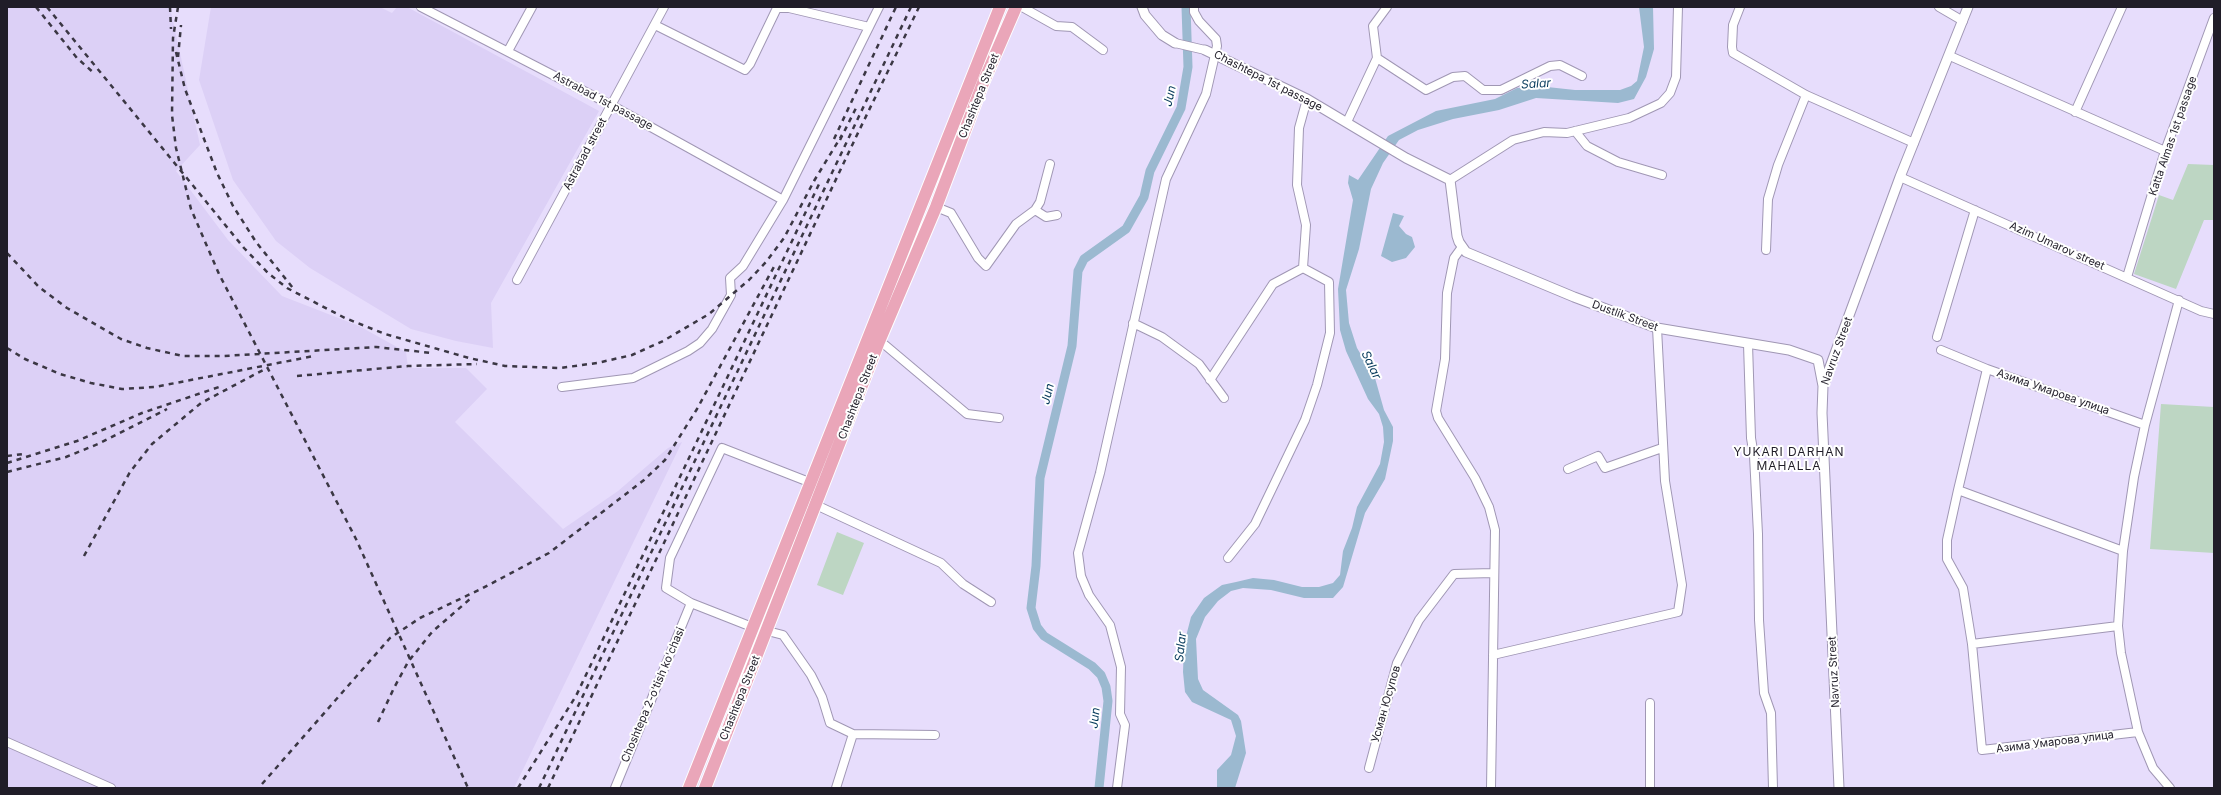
<!DOCTYPE html>
<html>
<head>
<meta charset="utf-8">
<style>
  body { margin:0 }
  #map { position:relative; width:2221px; height:795px; overflow:hidden; background:#e7ddfc; font-family:Inter,sans-serif }
  canvas { display:block }
  .frame { position:absolute; inset:0; border:8px solid #201d28; pointer-events:none }
</style>
</head>
<body>
<div id="map">
<canvas width="2221" height="795"></canvas>
<div class="frame"></div>
</div>
<script>
const context = document.querySelector('canvas').getContext('2d');
context.lineJoin = 'round';
function fill(path, color) { context.fillStyle = color; context.fill(path, 'evenodd'); }
const toPath = rows => new Path2D(rows.map(r => 'M' + r).join(''));
function stroke(path, color, width, dash) { context.strokeStyle = color; context.lineWidth = width; context.lineCap = dash ? 'butt' : 'round'; context.setLineDash(dash || []); context.stroke(path); }
function write(font, color, halo, rows, align = 'center') {
  context.font = font + ' Inter,sans-serif'; context.lineWidth = 4; context.setLineDash([]); context.textBaseline = 'middle'; context.strokeStyle = halo; context.fillStyle = color; for (const [text, x, y, turn = 0] of rows) {
    context.save(); context.translate(x, y); context.rotate((+turn || 0) * Math.PI / 180); context.textAlign = isNaN(turn) ? turn : align; if (halo) context.strokeText(text, 0, 0); context.fillText(text, 0, 0); context.restore();
  }
}
const built = toPath([
  [7,7,170,7,200,145,176,171,228,240,282,296,359,326,406,352,408,368,466,368,487,389,455,422,563,529,618,491,668,448,682,442,514,788,7,788],
  [211,7,380,7,392,13,397,7,407,7,599,111,491,303,493,348,456,341,411,329,310,268,276,241,233,180,199,80]
]);
const green = toPath([
  [2188,164,2214,165,2214,220,2204,220,2176,289,2134,274,2159,195,2173,200],
  [2161,404,2214,407,2214,553,2150,549],
  [837,532,864,543,843,595,817,585]
]);
const water = toPath([
  [1639,7,1653,7,1654,49,1646,77,1634,99,1618,103,1536,98,1499,110,1453,119,1418,130,1399,140,1383,163,1371,189,1359,249,1346,290,1349,323,1357,348,1375,378,1384,410,1393,427,1393,441,1385,479,1365,513,1343,587,1333,598,1304,598,1271,590,1243,588,1231,591,1218,601,1205,617,1196,639,1198,679,1203,690,1238,715,1241,721,1246,753,1235,788,1217,788,1217,770,1231,755,1236,736,1231,720,1192,702,1185,692,1183,672,1184,644,1191,617,1204,598,1222,585,1236,582,1253,578,1274,580,1302,587,1319,587,1333,583,1340,575,1343,551,1352,528,1357,507,1380,464,1384,442,1383,427,1379,414,1368,399,1346,351,1340,330,1338,289,1353,200,1348,183,1349,175,1358,180,1388,136,1436,111,1495,99,1517,88,1538,86,1575,90,1620,90,1631,86,1637,81,1644,47],
  [1393,213,1404,216,1399,226,1406,234,1412,237,1415,247,1406,258,1392,262,1381,256]
]);
const canal = toPath([
  [1099,788,1108,701,1106,687,1101,675,1092,666,1044,636,1037,627,1031,608,1036,566,1040,478,1072,346,1078,271,1084,259,1126,229,1144,197,1150,171,1181,108,1188,67,1186,7]
]);
const minor = toPath([
  [421,7,611,105,783,200],
  [1022,7,1056,26,1072,27,1103,50],
  [1740,7,1733,25,1732,47,1733,53,1806,95,1914,143],
  [1939,7,1963,21],
  [655,25,745,70,750,64,777,8,789,8,869,27],
  [1175,43,1205,50],
  [508,51,532,7],
  [1950,56,2165,151],
  [1377,58,1426,90,1453,77,1465,76,1483,90,1501,90,1550,66,1560,65,1582,76],
  [2075,112,2122,7],
  [1347,122,1377,58,1373,26,1387,7],
  [1575,131,1587,146,1618,162,1662,175],
  [1900,177,2201,311,2214,314],
  [1450,180,1513,140,1544,132,1567,133,1629,118,1661,103,1670,93,1676,77,1678,7],
  [936,207,951,213,978,258,986,266,1016,224,1035,210,1040,202,1050,164],
  [1035,210,1046,217,1057,215],
  [1462,247,1454,258,1447,293,1445,359,1436,411,1438,418,1475,478,1489,507,1495,530,1491,788],
  [1766,250,1768,199,1778,165,1806,95],
  [1303,268,1306,225,1297,185,1299,128,1307,99],
  [2127,277,2165,151,2214,18],
  [517,280,664,7],
  [1133,323,1162,337,1199,364,1224,398],
  [1937,337,1975,210],
  [878,344,885,345,967,414,999,418],
  [1748,344,1751,438,1754,456,1758,534,1759,620,1764,693,1771,713,1773,788],
  [1941,350,1987,369],
  [1210,380,1273,284,1303,268],
  [562,387,633,378,688,351,700,343,712,329,731,295,730,278,743,266,783,200,879,7],
  [1568,469,1598,456,1605,468,1662,448],
  [809,482,722,448,670,558,666,588,691,603,752,627,783,635,811,675,822,697,830,723,853,734,935,735],
  [1958,490,2123,551],
  [816,505,941,563,963,584,991,602],
  [1228,558,1255,524,1305,420,1317,385,1330,333,1329,282,1303,268],
  [1972,644,2118,626],
  [1493,655,1678,612,1682,585,1665,481,1657,328],
  [1650,703,1650,788],
  [2138,732,1982,750,1972,644,1963,588,1947,559,1947,540,1958,490,1987,369,2145,425],
  [7,742,111,788],
  [1369,768,1397,663,1419,620,1454,574,1493,573],
  [615,788,691,603],
  [836,788,853,734],
  [1117,788,1125,725,1120,714,1121,667,1110,625,1089,595,1081,576,1078,553,1100,473,1166,179,1206,94,1217,46,1216,39,1199,21,1194,12,1194,7],
  [2170,788,2153,768,2138,732,2121,653,2118,626,2123,551,2134,477,2145,425,2179,300]
]);
const tertiary = toPath([
  [1142,7,1145,15,1162,35,1175,43],
  [1205,50,1307,99,1406,158,1450,180,1457,236,1459,242,1466,252,1574,297,1657,328,1789,350,1818,360,1823,386],
  [1839,788,1822,413,1823,386,1900,177,1968,7]
]);
const primary = toPath([
  [689,788,1000,7],
  [705,788,878,344,936,207,983,83,1016,7]
]);
const rail = toPath([
  [36,7,77,58,95,74],
  [47,7,244,248,268,273,287,288,345,318,385,334,469,358,505,366,560,368,597,363,632,355,663,341,709,314,749,280,766,262,784,238,814,181,842,135],
  [170,7,171,29],
  [178,7,173,38,172,115,176,148,191,209,219,274,356,539,468,788],
  [176,52,185,89,217,173,233,206,256,242,293,288],
  [178,57,181,25],
  [834,139,896,7],
  [840,140,856,108],
  [7,253,39,287,67,308,121,339,147,348,183,356,224,356,376,347,432,353],
  [7,348,25,359,60,374,91,383,122,389,155,387,314,356],
  [297,376,408,366,477,364],
  [7,456,23,454],
  [7,463,77,441,142,413,222,386],
  [7,472,66,457,98,444,167,409],
  [84,556,130,472,152,444,201,403,265,369],
  [378,722,394,688,408,662,432,632,470,599],
  [262,784,390,638,420,618,481,589,549,553,644,480,665,460,697,409,776,263],
  [518,788,576,696,820,182],
  [539,788,911,7],
  [548,788,856,137,919,7]
]);
const streetNames = [
  ["Chashtepa 1st passage",1268,81,27],
  ["Chashtepa Street",979,96,-68],
  ["Astrabad 1st passage",603,101,28],
  ["Katta Almas 1st passage",2173,136,-71],
  ["Astrabad street",585,154,-62],
  ["Azim Umarov street",2057,246,24],
  ["Dustlik Street",1625,316,20],
  ["Navruz Street",1837,351,-70],
  ["Азима Умарова улица",2053,392,19],
  ["Chashtepa Street",858,397,-69],
  ["Navruz Street",1834,672,-93],
  ["Choshtepa 2-o'tish ko'chasi",653,695,-67],
  ["Chashtepa Street",740,698,-68],
  ["Усман Юсупов",1386,704,-74],
  ["Азима Умарова улица",2055,742,-7]
];
const waterNames = [
  ["Salar",1536,84,-3],
  ["Jun",1170,96,-77],
  ["Salar",1371,365,64],
  ["Jun",1048,394,-76],
  ["Salar",1181,647,-84],
  ["Jun",1095,718,-84]
];
const neighbourhoodNames = [
  ["YUKARI DARHAN",1789,452],
  ["MAHALLA",1789,466]
];
fill(built, '#dcd0f6');
fill(green, '#bdd6c3');
fill(water, '#9bb9d0');
stroke(canal, '#9bb9d0', 9);
stroke(minor, '#a097b4', 10);
stroke(tertiary, '#a097b4', 11);
stroke(primary, '#fff', 14);
stroke(minor, '#fff', 8);
stroke(tertiary, '#fff', 9);
stroke(primary, '#eaa6b9', 12);
stroke(rail, '#3b3744', 2.5, [5, 5]);
write('11px', '#201d28', '#fff', streetNames);
write('italic 12px', '#073b5c', '#fff', waterNames);
context.letterSpacing = '1px';
write('12px', '#201d28', '#fff', neighbourhoodNames);
context.letterSpacing = '0px';
</script>
</body>
</html>
